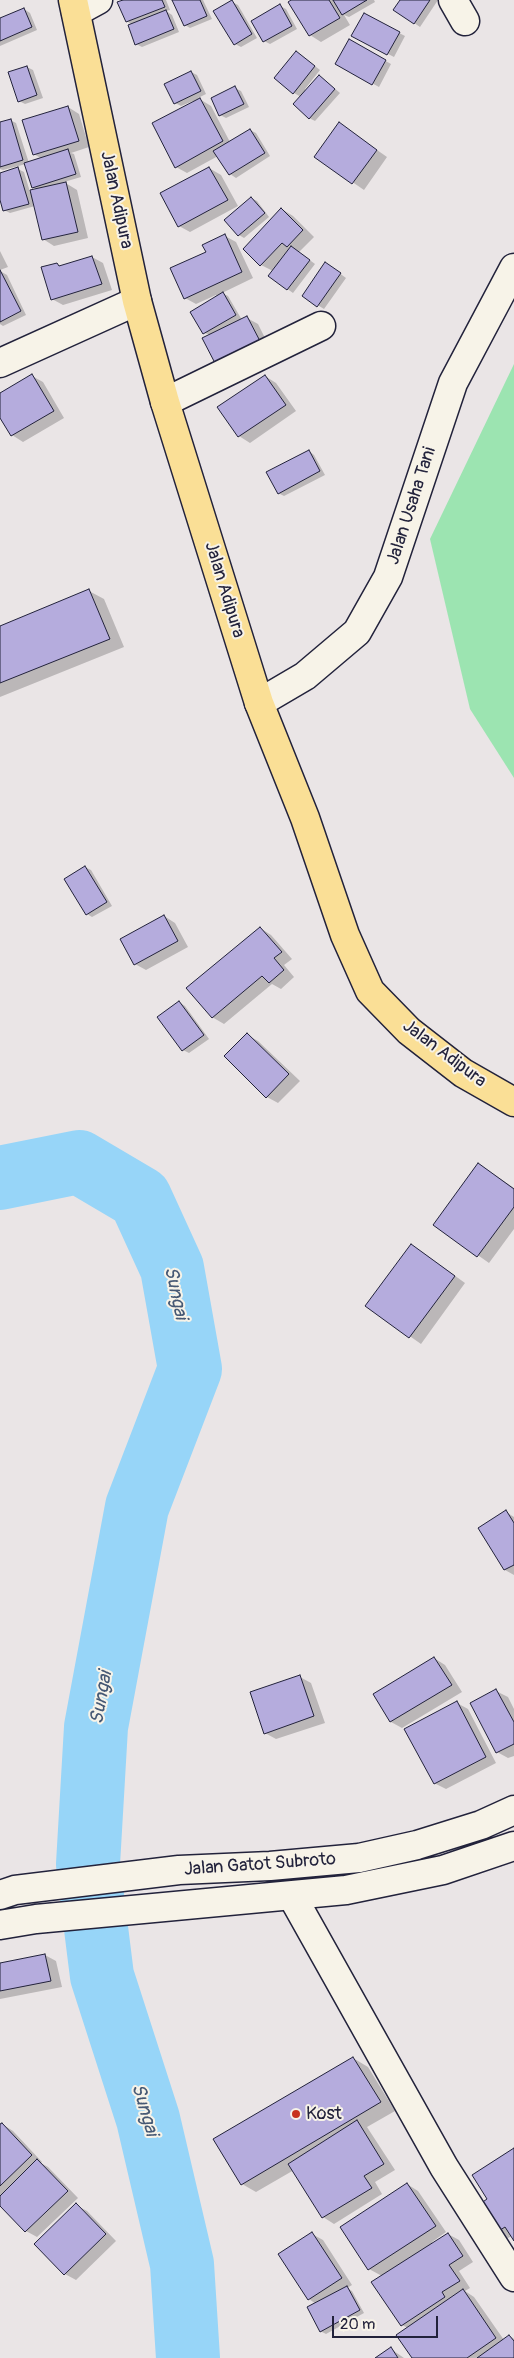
<!DOCTYPE html>
<html>
<head>
<meta charset="utf-8">
<style>
  body { margin:0 }
  #map { position:relative; width:514px; height:2358px; overflow:hidden; background:#eae5e6; font-family:Pangolin,sans-serif }
  canvas { display:block }
  .scale { position:absolute; left:332px; top:2316px; width:106px; height:22px; box-sizing:border-box; border:2px solid #22223b; border-top:0; padding-left:6px; font-size:15px; line-height:18px; white-space:nowrap; color:#22223b; -webkit-text-stroke:4px #f7f3e8; paint-order:stroke }
</style>
</head>
<body>
<div id="map">
<canvas width="514" height="2358"></canvas>
<div class="scale">20 m</div>
</div>
<script>
const context = document.querySelector('canvas').getContext('2d');
context.lineJoin = 'round';
function fill(path, color) { context.fillStyle = color; context.fill(path, 'evenodd'); }
const toPath = rows => new Path2D(rows.map(r => 'M' + r).join(''));
function stroke(path, color, width, dash) { context.strokeStyle = color; context.lineWidth = width; context.lineCap = dash ? 'butt' : 'round'; context.setLineDash(dash || []); context.stroke(path); }
function write(font, color, halo, rows, align = 'center') {
  context.font = font + ' Pangolin,sans-serif'; context.lineWidth = 4; context.setLineDash([]); context.textBaseline = 'middle'; context.strokeStyle = halo; context.fillStyle = color; for (const [text, x, y, turn = 0] of rows) {
    context.save(); context.translate(x, y); context.rotate((+turn || 0) * Math.PI / 180); context.textAlign = isNaN(turn) ? turn : align; if (halo) context.strokeText(text, 0, 0); context.fillText(text, 0, 0); context.restore();
  }
}
const green = toPath([
  [514,364,514,778,470,709,430,539]
]);
const shadow = toPath([
  [127,0,166,0,170,10,166,11,172,15,179,32,142,47,136,44,132,25,127,21],
  [174,0,203,0,212,19,190,28,185,25],
  [294,0,374,0,375,2,349,17,344,15,350,25,321,42,310,35],
  [401,0,438,0,420,27,395,10],
  [232,2,238,5,257,38,241,47,235,44],
  [280,6,286,9,297,29,270,44,264,41],
  [24,9,30,13,37,30,0,46,0,20],
  [364,15,405,36,394,57,353,36],
  [350,41,391,64,379,87,337,64],
  [302,56,320,70,305,89,306,91,320,76,340,93,315,121,309,118,301,97,294,93],
  [27,67,33,70,43,98,25,104,19,101],
  [191,72,197,75,206,94,198,98,211,106,230,142,250,130,256,133,270,156,236,178,230,174,218,156,187,173,176,167,194,103,193,101,181,106,175,103],
  [235,88,241,91,249,107,226,118,220,115],
  [68,107,79,114,89,147,71,153,74,154,81,177,64,182,77,190,88,238,54,246,43,239,35,206,10,213,4,210,0,195,0,174,18,169,24,172,30,192,38,190,33,187,26,164,3,170,0,169,0,123,10,120,16,123,29,163,42,159,34,154],
  [340,124,387,157,364,190,316,157],
  [209,168,221,175,238,206,190,232,179,226],
  [251,198,257,201,269,217,244,238,239,235],
  [282,209,293,216,314,237,299,252,315,264,293,293,269,276,273,271,261,265],
  [225,236,236,242,253,278,222,293,228,296,242,320,247,318,258,324,271,350,204,333,192,312,217,297,216,295,196,304,185,298,207,252],
  [0,251,8,267,0,270],
  [92,257,103,263,112,290,63,305,52,299,57,264,61,267],
  [331,267,346,278,324,309,303,296],
  [0,271,7,275,26,315,3,326,0,324],
  [32,376,43,382,64,418,23,442,12,435,0,415,0,394],
  [265,376,276,383,296,411,250,443,239,436],
  [309,451,314,455,325,475,284,496,278,493],
  [89,591,104,599,124,647,0,697,0,627],
  [85,867,91,870,112,906,92,917,87,914],
  [164,916,175,923,188,947,146,970,135,964],
  [260,928,271,935,292,959,284,965,294,977,281,989,272,984,224,1024,212,1017],
  [179,1002,185,1006,209,1039,189,1053,183,1050],
  [247,1035,258,1041,300,1081,278,1103,267,1097],
  [479,1164,514,1188,514,1229,489,1263,435,1225],
  [422,1252,465,1283,421,1344,367,1306],
  [506,1512,514,1517,514,1575,505,1570,480,1529],
  [434,1658,445,1665,462,1692,402,1728,391,1722,374,1695],
  [300,1677,311,1683,325,1723,276,1739,265,1733],
  [496,1691,508,1697,514,1709,514,1756,508,1758,497,1752],
  [457,1703,468,1709,496,1763,446,1789,434,1783],
  [45,1955,56,1961,62,1987,0,1999,0,1964],
  [353,2058,368,2067,395,2111,367,2127,395,2170,375,2182,382,2194,334,2224,323,2217,294,2170,256,2192,242,2184],
  [2,2124,13,2131,42,2162,41,2163,48,2167,78,2198,37,2237,26,2231,0,2204,0,2126],
  [514,2150,514,2239,512,2236,506,2239,495,2233,489,2199],
  [407,2184,418,2191,446,2232,432,2242,433,2244,448,2234,459,2240,473,2262,459,2271,470,2288,465,2291,474,2297,504,2340,510,2336,514,2339,514,2358,414,2358,408,2328,402,2325,382,2276,369,2269],
  [76,2205,87,2211,116,2241,76,2280,65,2274],
  [312,2234,323,2240,352,2285,347,2288,352,2291,364,2313,326,2334,320,2331,316,2304,309,2299],
  [391,2349,404,2358,377,2358]
]);
const river = toPath([
  [0,1178,79,1162,140,1198,172,1268,190,1369,137,1507,96,1727,88,1864,102,1976,148,2119,182,2264,188,2358]
]);
const building = toPath([
  [123,0,162,0,165,7,126,22,117,2,123,0],
  [172,0,200,0,207,16,184,26,172,0],
  [232,0,252,34,234,45,213,11,232,0],
  [291,0,329,0,340,18,309,36,288,2,291,0],
  [333,0,367,0,342,15,333,0],
  [400,0,430,0,414,24,393,10,400,0],
  [280,4,292,26,263,42,251,21,280,4],
  [24,8,32,27,0,41,0,18,24,8],
  [166,10,174,29,135,45,128,25,166,10],
  [364,13,400,32,387,55,351,36,364,13],
  [349,39,386,60,372,85,335,64,349,39],
  [296,51,315,66,293,94,274,78,296,51],
  [27,66,37,95,18,102,8,72,27,66],
  [191,71,201,91,174,104,164,84,191,71],
  [319,75,335,89,309,119,293,104,319,75],
  [235,86,244,104,219,116,211,98,235,86],
  [200,98,223,141,175,168,152,123,200,98],
  [68,106,79,141,33,155,22,120,68,106],
  [11,119,23,160,0,167,0,122,11,119],
  [339,122,377,150,352,184,314,157,339,122],
  [250,129,265,153,229,175,213,151,250,129],
  [68,149,76,174,32,188,24,163,68,149],
  [18,167,29,204,3,211,0,200,0,173,18,167],
  [209,167,228,200,178,227,160,193,209,167],
  [66,182,78,232,42,240,30,190,66,182],
  [251,197,265,213,238,236,224,220,251,197],
  [281,208,303,230,287,247,282,243,260,266,243,249,281,208],
  [225,234,242,272,184,299,170,268,206,252,202,245,225,234],
  [291,246,310,260,287,290,268,276,291,246],
  [92,256,102,284,51,300,41,267,57,263,59,266,92,256],
  [325,262,341,273,317,307,302,296,325,262],
  [0,270,21,311,0,322,0,270],
  [223,292,236,315,203,334,190,312,223,292],
  [247,316,261,343,216,365,202,338,247,316],
  [32,374,54,411,11,436,0,418,0,393,32,374],
  [265,375,286,405,238,437,217,407,265,375],
  [309,450,320,471,278,494,266,472,309,450],
  [89,589,110,639,0,683,0,626,89,589],
  [85,866,107,902,86,915,64,879,85,866],
  [164,915,178,941,134,965,120,939,164,915],
  [260,927,282,952,274,958,284,970,269,983,262,976,212,1018,186,988,260,927],
  [179,1001,204,1035,182,1051,157,1017,179,1001],
  [247,1033,289,1074,266,1098,224,1056,247,1033],
  [478,1163,514,1189,514,1207,477,1257,433,1225,478,1163],
  [411,1244,455,1276,409,1338,365,1306,411,1244],
  [506,1510,514,1523,514,1565,504,1570,478,1528,506,1510],
  [434,1657,452,1685,390,1722,373,1694,434,1657],
  [300,1675,314,1716,264,1734,250,1692,300,1675],
  [496,1689,514,1722,514,1744,496,1753,470,1703,496,1689],
  [457,1701,486,1757,434,1784,404,1729,457,1701],
  [45,1954,51,1981,0,1991,0,1963,45,1954],
  [353,2057,381,2102,241,2185,213,2139,353,2057],
  [357,2120,384,2164,364,2176,372,2188,322,2218,288,2164,357,2120],
  [2,2123,32,2155,0,2186,0,2124,2,2123],
  [514,2148,514,2241,505,2227,494,2234,477,2206,487,2199,472,2175,514,2148],
  [37,2159,68,2191,25,2232,0,2206,0,2196,37,2159],
  [407,2183,436,2226,368,2270,340,2227,407,2183],
  [76,2203,106,2234,64,2275,34,2244,76,2203],
  [312,2232,342,2278,308,2300,278,2254,312,2232],
  [448,2233,463,2256,449,2265,460,2281,442,2292,445,2297,401,2326,371,2282,448,2233],
  [347,2286,360,2310,320,2332,307,2307,347,2286],
  [463,2289,496,2338,467,2358,412,2358,396,2335,463,2289],
  [509,2335,514,2341,514,2358,477,2358,509,2335],
  [391,2347,398,2358,375,2358,391,2347]
]);
const minor = toPath([
  [453,0,465,21],
  [76,12,98,0],
  [0,363,137,301],
  [165,402,321,326],
  [259,703,305,676,357,632,388,577,453,383,514,268],
  [292,1896,444,2167,514,2277]
]);
const tertiary = toPath([
  [0,1895,15,1890,179,1870,270,1866,359,1858,417,1845,481,1825,514,1810],
  [0,1925,36,1919,346,1890,443,1870,514,1846]
]);
const trunk = toPath([
  [73,0,137,301,165,402,259,703,305,818,345,935,370,991,409,1031,463,1073,514,1102]
]);
const markers = [
  [296,2114,5,"#c8321e"]
];
const streetNames = [
  ["Jalan Adipura",116,200,78],
  ["Jalan Usaha Tani",412,506,-72],
  ["Jalan Adipura",224,590,73],
  ["Jalan Adipura",444,1054,37],
  ["Jalan Gatot Subroto",260,1865,-4]
];
const poiNames = [
  ["Kost",306,2114]
];
const waterNames = [
  ["Sungai",175,1293,78],
  ["Sungai",102,1698,-80],
  ["Sungai",144,2110,74]
];
fill(green, '#9ce4b1');
fill(shadow, '#0003');
stroke(river, '#97d5f8', 64);
fill(building, '#b5acdd');
stroke(building, '#22223b', 1);
stroke(minor, '#22223b', 31);
stroke(tertiary, '#22223b', 31);
stroke(trunk, '#22223b', 31);
stroke(minor, '#f7f3e8', 28);
stroke(tertiary, '#f7f3e8', 28);
stroke(trunk, '#fadf96', 28);
for (const [x, y, r, color] of markers) { const dot = new Path2D(); dot.arc(x, y, r, 0, 2 * Math.PI); context.fillStyle = color; context.fill(dot); stroke(dot, '#f7f3e8', 2); }
write('18px', '#22223b', '#f7f3e8', streetNames);
write('18px', '#22223b', '#f7f3e8', poiNames, 'left');
write('italic 19px', '#455874', '#f7f3e8', waterNames);
</script>
</body>
</html>
